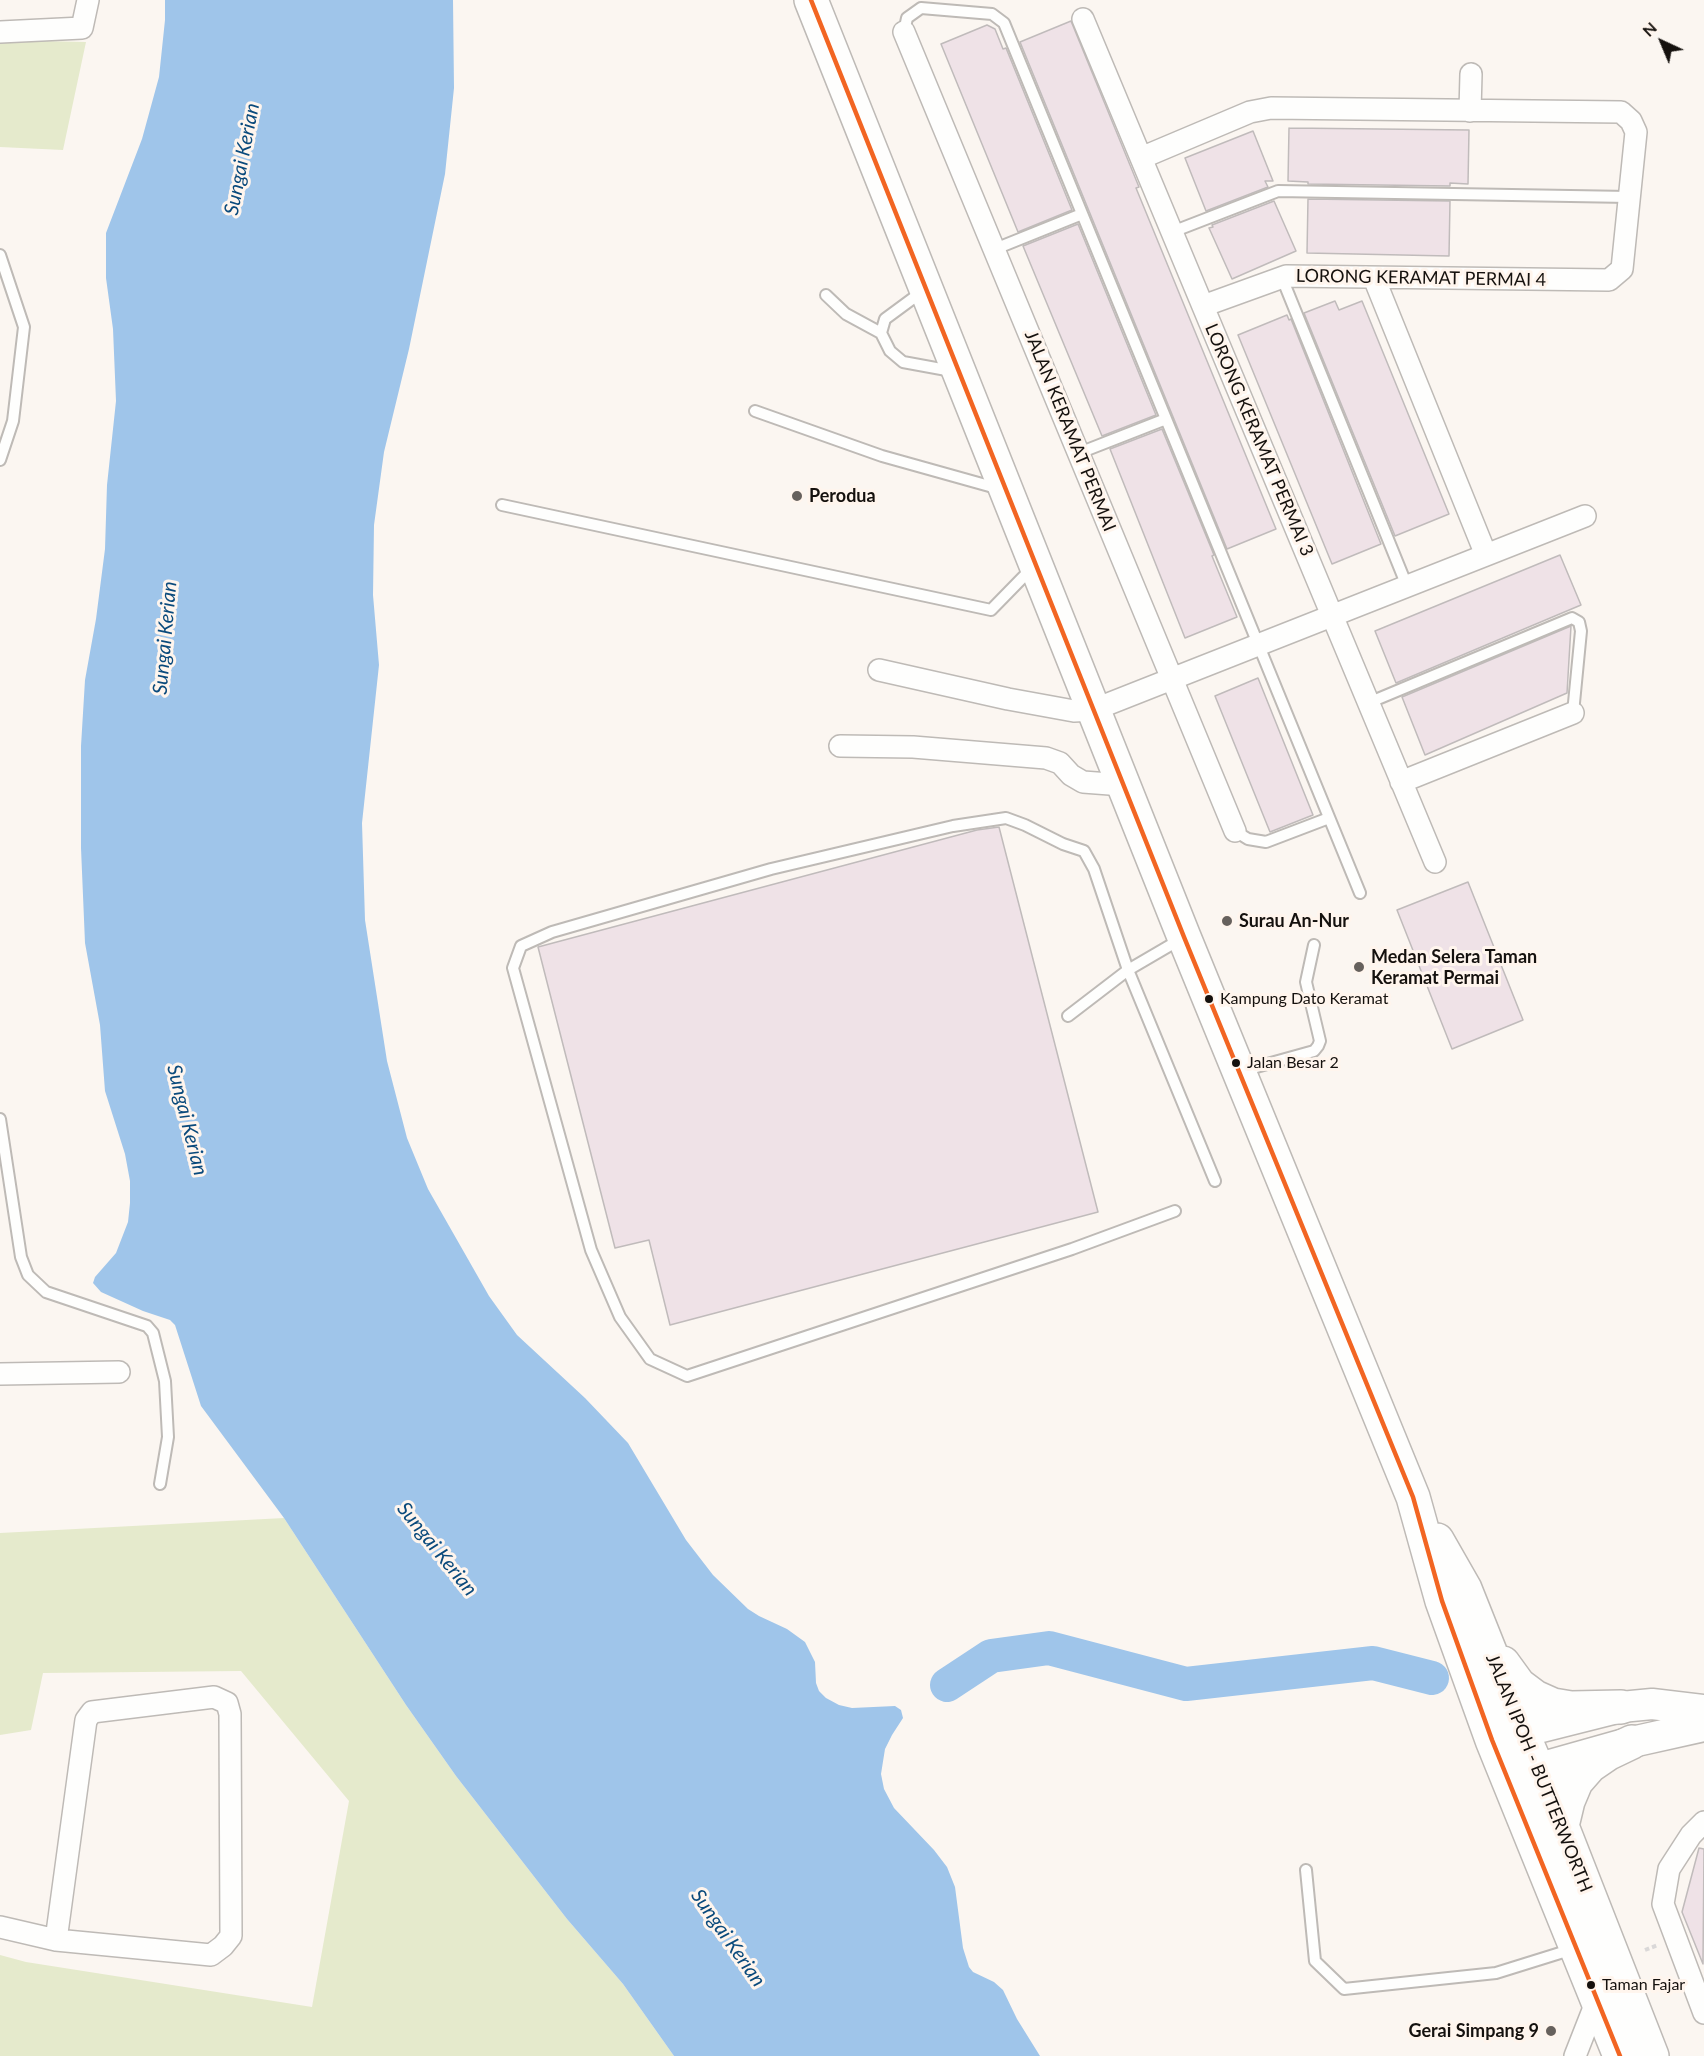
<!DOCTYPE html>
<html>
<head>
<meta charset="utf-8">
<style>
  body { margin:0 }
  #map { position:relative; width:1704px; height:2056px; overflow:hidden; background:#fbf6f1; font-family:Lato,sans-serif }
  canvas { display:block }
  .north { position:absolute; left:1632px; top:12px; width:60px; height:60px; -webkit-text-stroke:4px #fff5ed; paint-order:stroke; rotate:316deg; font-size:16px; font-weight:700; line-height:24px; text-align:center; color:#15110e }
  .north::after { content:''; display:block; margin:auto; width:21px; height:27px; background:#15110e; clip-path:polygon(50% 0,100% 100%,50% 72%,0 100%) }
</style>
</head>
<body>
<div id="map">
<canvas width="1704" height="2056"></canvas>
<div class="north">N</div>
</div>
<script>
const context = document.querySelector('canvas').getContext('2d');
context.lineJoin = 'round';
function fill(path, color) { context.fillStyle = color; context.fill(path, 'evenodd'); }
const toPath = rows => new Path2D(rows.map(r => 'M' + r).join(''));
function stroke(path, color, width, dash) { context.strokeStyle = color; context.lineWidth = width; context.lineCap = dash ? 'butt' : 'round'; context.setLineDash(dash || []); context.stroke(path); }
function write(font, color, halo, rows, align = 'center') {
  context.font = font + ' Lato,sans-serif'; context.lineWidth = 6; context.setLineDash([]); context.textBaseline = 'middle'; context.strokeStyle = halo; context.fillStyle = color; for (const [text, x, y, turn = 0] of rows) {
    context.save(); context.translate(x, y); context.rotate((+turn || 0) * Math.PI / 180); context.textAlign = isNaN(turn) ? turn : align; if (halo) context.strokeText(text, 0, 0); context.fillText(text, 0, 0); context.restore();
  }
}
const green = toPath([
  [0,40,86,42,63,150,0,147],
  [284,1518,406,1705,456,1776,567,1919,623,1984,674,2056,0,2056,0,1955,26,1962,312,2007,349,1801,241,1671,43,1673,31,1730,0,1735,0,1533]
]);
const water = toPath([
  [165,0,453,0,454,88,445,174,409,349,384,452,374,525,373,595,379,665,362,823,365,920,387,1061,407,1138,428,1189,489,1296,517,1335,585,1398,628,1443,686,1540,713,1575,748,1609,759,1616,787,1629,805,1642,815,1662,816,1683,819,1691,826,1698,839,1705,852,1708,895,1706,901,1710,903,1718,892,1735,885,1749,881,1774,884,1789,894,1808,934,1850,947,1867,955,1887,963,1948,969,1967,973,1972,994,1982,1003,1990,1017,2019,1040,2056,674,2056,623,1984,567,1919,456,1776,406,1705,284,1518,201,1406,175,1325,170,1320,143,1311,101,1292,93,1283,95,1277,116,1253,128,1222,130,1203,130,1181,125,1154,105,1091,100,1025,85,943,81,848,81,746,85,680,96,619,105,549,107,485,116,401,113,329,106,278,106,233,142,139,159,77,165,20]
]);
const river = toPath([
  [947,1685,991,1656,1049,1648,1186,1684,1373,1663,1432,1678]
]);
const building = toPath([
  [1071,21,1139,187,1136,188,1276,529,1227,549,1020,42,1071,21],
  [987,25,995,29,1003,49,1006,48,1072,210,1018,232,941,44,987,25],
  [1289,128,1469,130,1468,184,1450,183,1450,186,1308,184,1308,182,1288,181,1289,128],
  [1253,131,1273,181,1265,181,1268,187,1206,211,1185,158,1253,131],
  [1308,199,1450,201,1449,256,1307,253,1308,199],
  [1274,201,1296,251,1232,279,1209,228,1213,227,1212,225,1274,201],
  [1078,224,1156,415,1102,436,1023,246,1078,224],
  [1335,301,1339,310,1362,301,1449,514,1395,536,1304,313,1335,301],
  [1287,315,1289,320,1291,319,1381,544,1332,564,1238,335,1287,315],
  [1162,429,1214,555,1212,556,1237,617,1185,638,1110,449,1162,429],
  [1560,555,1581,605,1396,683,1375,631,1560,555],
  [1571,626,1567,693,1425,755,1402,697,1571,626],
  [1258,678,1313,815,1270,832,1215,696,1258,678],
  [999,827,1098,1212,670,1325,649,1240,615,1248,538,947,977,830,999,827],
  [1468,882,1523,1020,1452,1049,1397,910,1468,882],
  [1699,1848,1704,1849,1703,1964,1682,1912,1699,1848]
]);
const path = toPath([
  [1645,1950,1658,1945]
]);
const lane = toPath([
  [904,32,907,18,921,8,992,14,1004,23,1360,893],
  [1172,232,1278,191,1629,197],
  [995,249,1082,214],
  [0,255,24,327,13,421,0,460],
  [1282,278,1407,586],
  [923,291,885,319,881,333,890,351,903,362,952,371],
  [826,295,846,314,881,333],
  [755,411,882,456,1000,489],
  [1079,453,1166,419],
  [502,505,991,610,1033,567],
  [1368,703,1572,618,1579,622,1581,631,1573,713],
  [1235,831,1248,839,1266,842,1329,818],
  [1068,1016,1128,970,1181,939],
  [1242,1071,1314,1051,1318,1046,1320,1041,1306,982,1314,945],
  [0,1119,21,1257,28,1275,46,1292,147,1326,153,1333,165,1381,168,1437,160,1484],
  [1175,1211,1072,1249,687,1376,650,1359,620,1317,591,1250,513,968,521,946,552,932,771,869,953,826,1006,818,1025,825,1063,844,1084,851,1094,869,1128,970,1215,1181],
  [1306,1870,1315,1961,1344,1989,1496,1973,1573,1949]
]);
const street = toPath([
  [1083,19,1435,862],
  [0,32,82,28,88,0],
  [904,32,1235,831],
  [1470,111,1471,74],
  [1141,158,1250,112,1271,108,1621,112,1631,121,1636,132,1622,269,1609,280,1286,276,1203,306],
  [1374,278,1486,555],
  [879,670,1008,699,1074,711,1093,710,1585,516],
  [840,746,913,747,1046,758,1060,763,1071,775,1083,782,1123,785],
  [1401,782,1573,713],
  [0,1374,119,1372],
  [1704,1822,1691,1835,1669,1869,1663,1904,1704,2013],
  [0,1927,56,1940,211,1955,223,1946,231,1936,230,1714,227,1703,214,1697,92,1712,86,1720,56,1940],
  [1575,2056,1597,2000]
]);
const secondary = toPath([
  [1498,1738,1621,1707,1652,1704,1704,1710],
  [1515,1775,1632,1742,1704,1726]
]);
const highway = toPath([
  [811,0,1184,937,1413,1497,1442,1601,1492,1740,1620,2056],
  [1437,1540,1465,1589,1522,1732,1562,1826,1652,2056],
  [1503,1663,1519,1685,1535,1697,1553,1705,1571,1708,1621,1707],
  [1562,1826,1568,1801,1576,1782,1590,1766,1609,1753,1632,1742]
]);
const bus1 = toPath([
  [811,0,1184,937,1413,1497,1442,1601,1492,1740,1620,2056]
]);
const markers = [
  [797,496,6,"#66615d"],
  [1227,921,6,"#66615d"],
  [1359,967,6,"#66615d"],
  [1209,999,5,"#15110e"],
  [1236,1063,5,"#15110e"],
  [1591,1985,5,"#15110e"],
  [1551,2031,6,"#66615d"]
];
const busNames = [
  ["Kampung Dato Keramat",1220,999],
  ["Jalan Besar 2",1247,1063],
  ["Taman Fajar",1602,1985]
];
const streetNames = [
  ["LORONG KERAMAT PERMAI 4",1421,278,1],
  ["JALAN KERAMAT PERMAI",1070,431,68],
  ["LORONG KERAMAT PERMAI 3",1259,440,67],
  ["JALAN IPOH - BUTTERWORTH",1539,1773,68]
];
const poiNames = [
  ["Perodua",809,496],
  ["Surau An-Nur",1239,921],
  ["Medan Selera Taman",1371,957],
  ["Keramat Permai",1371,978],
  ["Gerai Simpang 9",1539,2031,"right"]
];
const waterNames = [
  ["Sungai Kerian",242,159,-79],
  ["Sungai Kerian",165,638,-85],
  ["Sungai Kerian",187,1120,76],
  ["Sungai Kerian",437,1549,51],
  ["Sungai Kerian",728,1938,55]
];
fill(green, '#e5eacc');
fill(water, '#9fc5ea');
stroke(river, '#9fc5ea', 34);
fill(building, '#efe2e7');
stroke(building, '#c0bbbb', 1.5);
stroke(lane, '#bebab6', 14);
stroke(street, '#bebab6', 24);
stroke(secondary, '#bebab6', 33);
stroke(highway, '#bebab6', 36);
stroke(path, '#dad8d8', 4, [4.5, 3]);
stroke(lane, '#fefefd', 10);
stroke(street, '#fefefd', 21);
stroke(secondary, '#fefefd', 30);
stroke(highway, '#fefefd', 33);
stroke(bus1, '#f26522', 4.5);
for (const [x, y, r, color] of markers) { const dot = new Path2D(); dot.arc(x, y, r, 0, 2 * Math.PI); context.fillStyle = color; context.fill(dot); stroke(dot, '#fff5ed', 2); }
write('16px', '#15110e', '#fff5ed', busNames, 'left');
write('18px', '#15110e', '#fff5ed', streetNames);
write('bold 18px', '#15110e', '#fff5ed', poiNames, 'left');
write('italic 20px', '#0a4a7c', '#fff5ed', waterNames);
</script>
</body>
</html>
